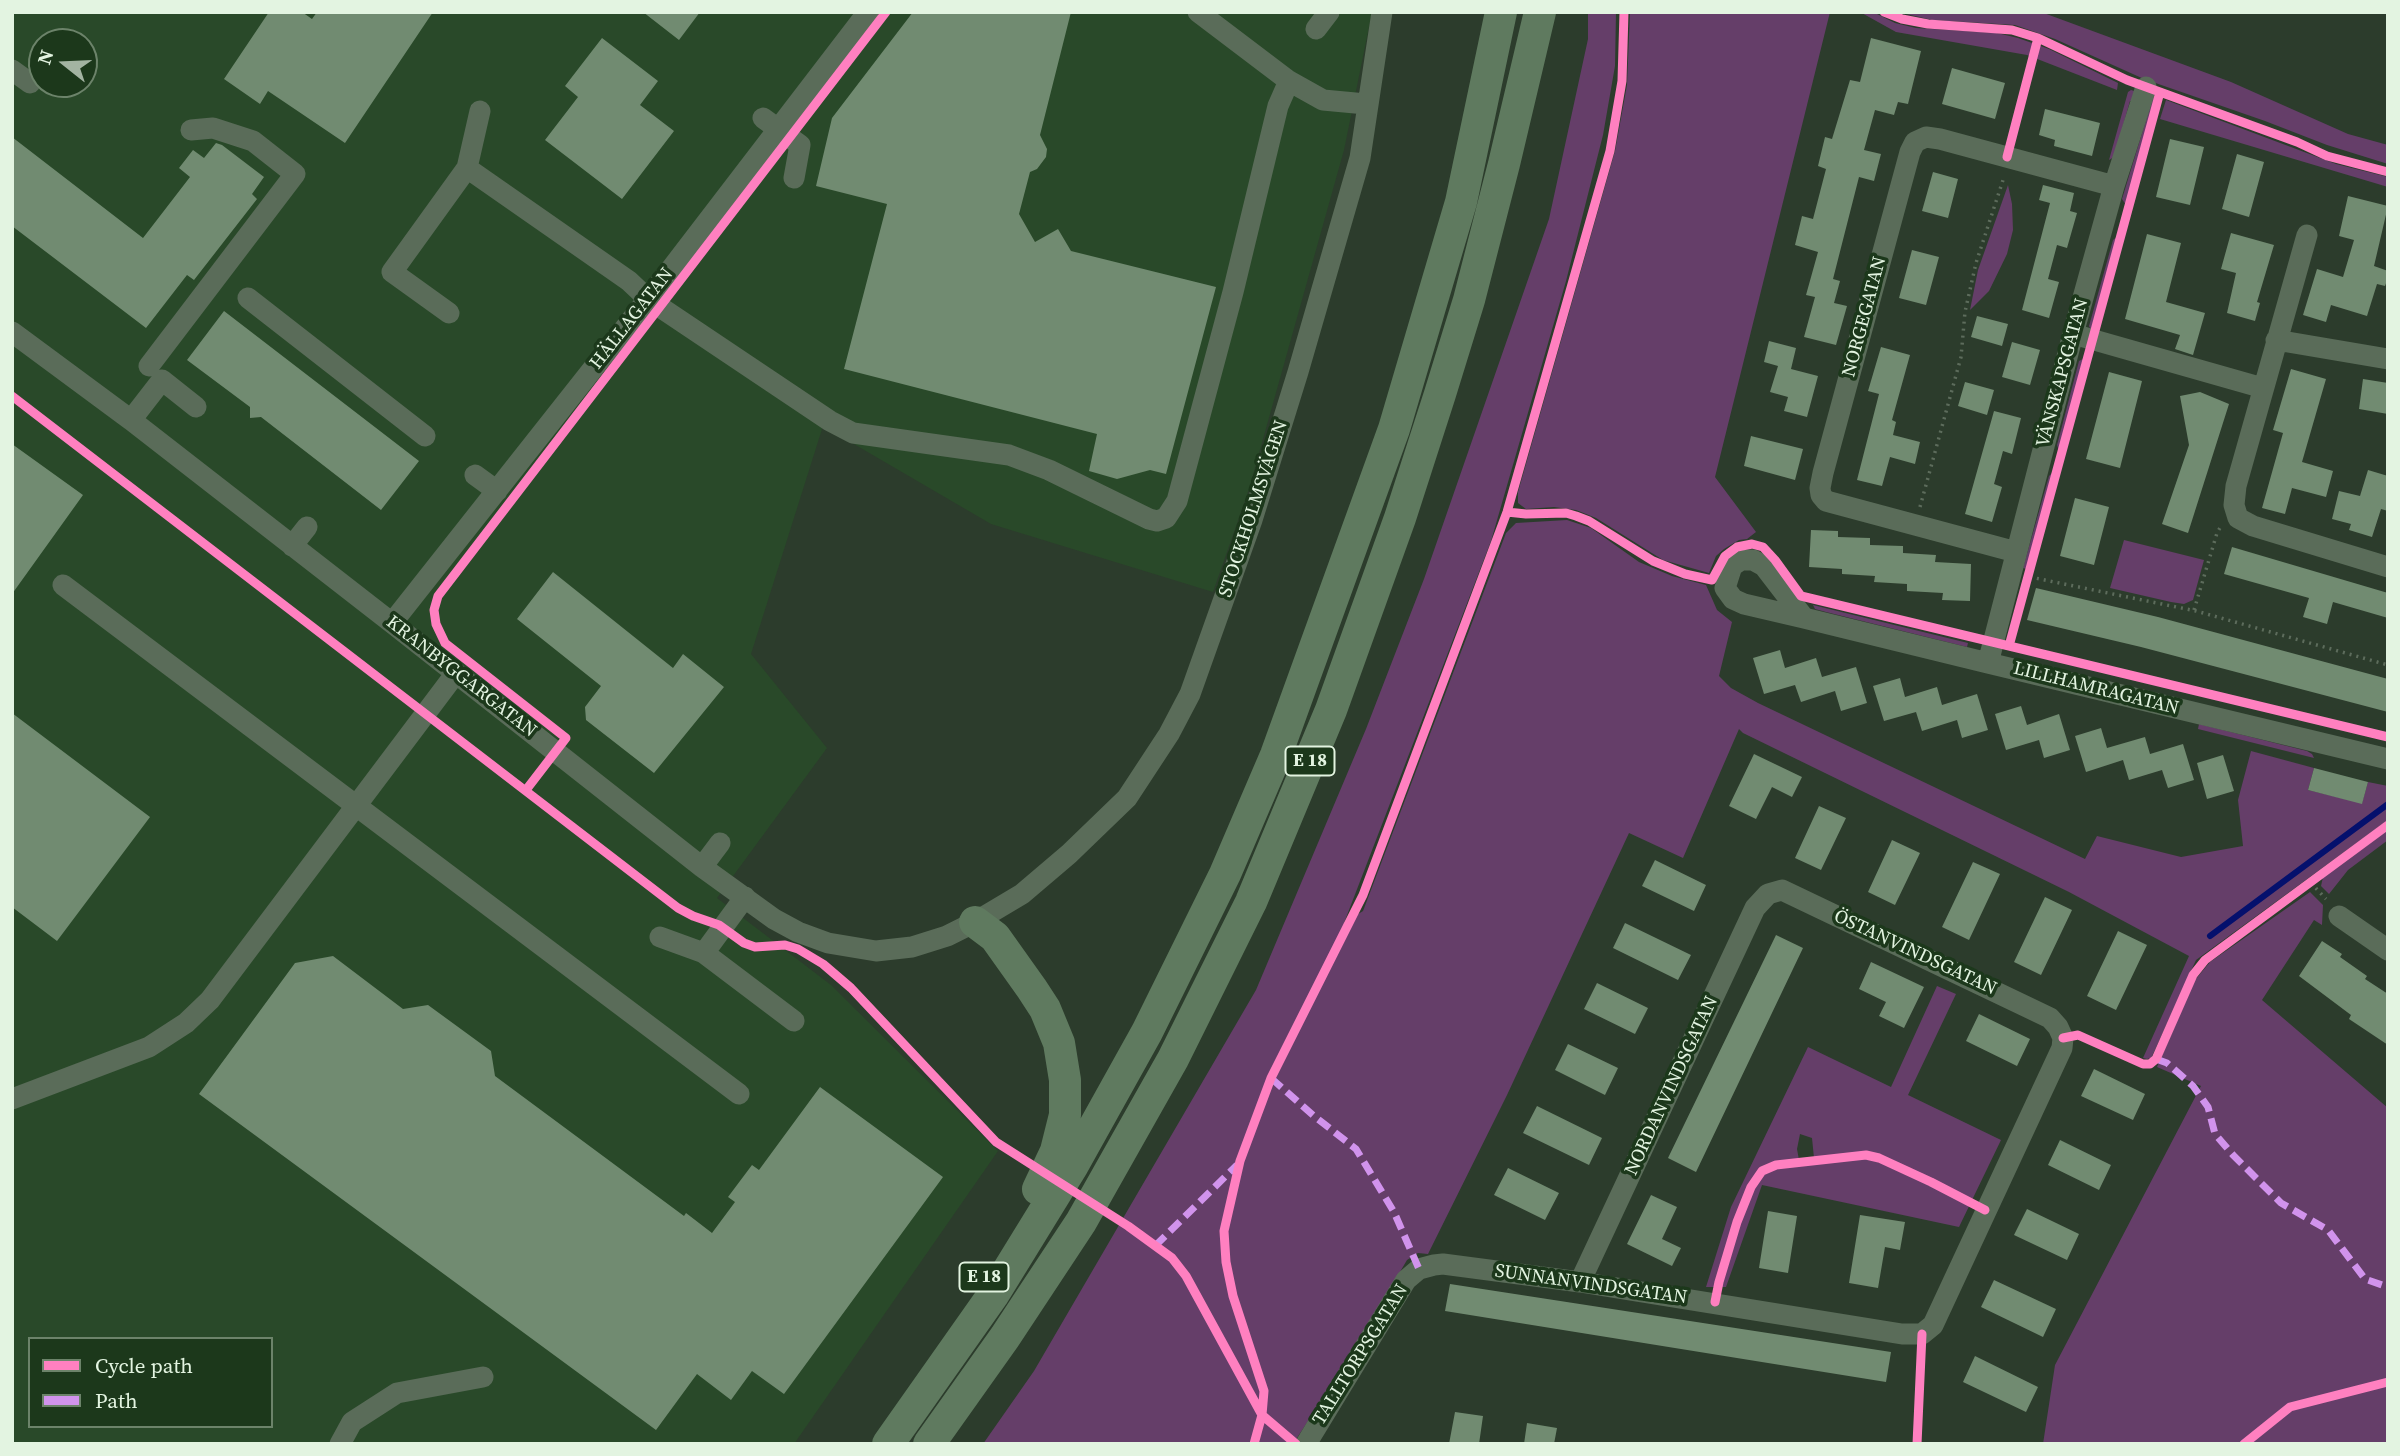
<!DOCTYPE html>
<html>
<head>
<meta charset="utf-8">
<style>
  body { margin:0 }
  #map { position:relative; width:2400px; height:1456px; overflow:hidden; background:#2c3c2c; font-family:"Source Serif 4",serif }
  canvas { display:block }
  .frame { position:absolute; inset:0; border:14px solid #e3f4e1; pointer-events:none }
  .legend { position:absolute; left:28px; top:1337px; width:245px; height:91px; box-sizing:border-box; background:#1c381b; border:2px solid #6c836a; margin:0; padding:9px 12px; list-style:none; font-size:21px; color:#e3f4e1 }
  .legend li { display:flex; align-items:center; gap:14px; height:35px }
  .legend b { width:35px; border:2px solid #6c836a }
  .north { position:absolute; left:28px; top:28px; width:70px; height:70px; box-sizing:border-box; background:#1c381b; border:2px solid #6c836a; border-radius:50%; rotate:288deg; font-size:19px; font-weight:700; line-height:28px; text-align:center; color:#e3f4e1 }
  .north::after { content:''; display:block; margin:auto; width:24px; height:32px; background:#a3b4a2; clip-path:polygon(50% 0,100% 100%,50% 72%,0 100%) }
</style>
</head>
<body>
<div id="map">
<canvas width="2400" height="1456"></canvas>
<div class="frame"></div>
<ul class="legend">
<li><b style="height:9px;background:#ff80c0"></b>Cycle path</li>
<li><b style="height:9px;background:#d193ec"></b>Path</li>
</ul>
<div class="north">N</div>
</div>
<script>
const context = document.querySelector('canvas').getContext('2d');
context.lineJoin = 'round';
function fill(path, color) { context.fillStyle = color; context.fill(path, 'evenodd'); }
const toPath = rows => new Path2D(rows.map(r => 'M' + r).join(''));
function stroke(path, color, width, dash) { context.strokeStyle = color; context.lineWidth = width; context.lineCap = dash ? 'butt' : 'round'; context.setLineDash(dash || []); context.stroke(path); }
function write(font, color, halo, rows, align = 'center') {
  context.font = font + ' "Source Serif 4",serif'; context.lineWidth = 7; context.setLineDash([]); context.textBaseline = 'middle'; context.strokeStyle = halo; context.fillStyle = color; for (const [text, x, y, turn = 0] of rows) {
    context.save(); context.translate(x, y); context.rotate((+turn || 0) * Math.PI / 180); context.textAlign = isNaN(turn) ? turn : align; if (halo) context.strokeText(text, 0, 0); context.fillText(text, 0, 0); context.restore();
  }
}
const built = toPath([
  [12,12,1372,12,1344,150,1249,489,1213,592,991,524,823,426,751,654,827,748,717,898,831,985,998,1151,794,1444,12,1444],
  [42,42,84,42,84,84,42,84],
  [30,1339,271,1339,271,1426,30,1426]
]);
const green = toPath([
  [1588,12,1616,12,1615,66,1603,135,1566,281,1491,541,1344,923,1363,911,1506,533,1516,523,1567,520,1591,528,1639,562,1672,576,1706,585,1717,610,1732,622,1719,676,1731,688,1758,703,2085,859,2097,836,2181,857,2243,846,2238,800,2251,751,2314,768,2308,790,2362,803,2368,782,2388,786,2388,820,2196,960,2154,1052,2151,1058,2147,1059,2143,1058,2189,956,2069,892,1743,733,1739,729,1683,858,1629,833,1507,1095,1428,1254,1418,1253,1407,1260,1346,1363,1293,1444,983,1444,1034,1371,1256,990,1366,729,1424,579,1549,219,1588,39],
  [1630,12,1830,12,1715,477,1756,532,1747,539,1739,540,1724,549,1716,556,1709,573,1663,560,1596,518,1576,510,1554,507,1526,509,1518,503,1518,492,1615,151,1627,85],
  [1860,12,1873,12,1895,23,1916,28,1997,33,2018,38,2049,49,2118,83,2117,90,2027,55,1896,32],
  [1898,12,2041,12,2231,82,2348,134,2388,145,2388,164,2327,145,2265,121,2144,79,2055,39,2015,25,1932,20],
  [2131,90,2141,93,2138,103,2130,101,2114,157,2109,160,2128,92],
  [2153,97,2156,99,2126,205,2122,199],
  [2166,100,2336,164,2388,177,2388,187,2160,119],
  [2008,185,2012,204,2013,230,2007,254,1989,291,1970,310,1978,270],
  [2118,236,2091,330,2089,326,2113,240],
  [2083,359,2059,451,2057,445,2079,361],
  [2054,471,2027,569,2023,568,2049,476],
  [2124,540,2204,560,2193,600,2184,604,2171,602,2110,588],
  [1813,605,1968,643,1967,647,1826,612,1815,609],
  [2199,724,2307,751,2312,754,2314,758,2198,729],
  [2388,830,2388,840,2348,870,2329,894,2321,886,2323,877],
  [2310,892,2323,905,2322,925,2314,920,2262,1000,2388,1108,2388,1444,2043,1444,2055,1365,2201,1086,2157,1067,2195,980,2210,962],
  [1937,986,1956,994,1908,1095,2001,1140,1959,1227,1762,1185,1726,1287,1706,1287,1731,1207,1808,1047,1891,1087],
  [1800,1134,1812,1138,1814,1158,1799,1160,1797,1149]
]);
const stream = toPath([
  [2210,936,2388,804]
]);
const building = toPath([
  [269,12,302,12,312,19,317,12,433,12,345,143,268,91,260,104,224,79],
  [643,12,700,12,679,40],
  [913,12,1071,12,1040,135,1047,149,1046,157,1037,169,1030,172,1019,214,1035,242,1058,229,1071,251,1216,287,1166,474,1150,470,1117,479,1089,471,1097,434,844,369,887,204,816,186,832,118],
  [602,38,658,81,640,105,674,131,622,199,545,140,578,97,565,86],
  [1871,38,1921,51,1908,104,1898,102,1894,115,1875,110,1864,150,1881,154,1874,181,1859,177,1833,279,1840,281,1834,303,1847,306,1836,345,1804,337,1815,297,1806,295,1818,252,1795,245,1802,216,1813,219,1826,169,1818,166,1825,137,1832,139,1850,80,1860,82],
  [1952,68,2005,83,1995,119,1942,104],
  [2045,109,2100,123,2092,156,2054,146,2055,140,2039,135],
  [12,137,143,238,190,177,179,168,193,150,204,158,216,143,222,145,264,177,252,194,257,199,194,280,187,275,146,328,12,226],
  [2170,139,2204,147,2190,205,2156,197],
  [2237,154,2264,162,2249,217,2222,209],
  [1933,172,1958,179,1948,218,1922,211],
  [2043,185,2074,193,2070,211,2077,213,2067,248,2057,245,2048,279,2059,282,2049,318,2022,310,2050,203,2039,200],
  [2348,196,2388,206,2374,266,2388,271,2388,278,2385,286,2377,284,2367,316,2331,305,2326,322,2303,315,2317,269,2343,277,2354,240,2339,236],
  [2231,233,2274,245,2257,302,2260,303,2255,321,2227,313,2236,273,2221,269],
  [2147,234,2181,243,2166,302,2205,313,2193,355,2175,349,2180,335,2125,319],
  [1912,250,1939,257,1926,305,1899,298],
  [224,311,419,461,381,510,261,417,250,418,250,407,187,360],
  [1977,316,2008,324,2002,346,1971,337],
  [1769,341,1796,348,1791,369,1818,376,1807,417,1784,411,1788,397,1770,392,1778,366,1764,362],
  [2012,342,2040,350,2030,385,2002,377],
  [1881,347,1910,355,1892,420,1896,422,1893,435,1920,442,1915,464,1890,457,1882,486,1857,480,1879,394,1868,391],
  [2291,369,2326,379,2302,462,2333,471,2326,497,2292,488,2285,514,2262,508,2283,433,2273,430],
  [2109,372,2142,381,2120,468,2086,459],
  [2363,379,2388,383,2388,414,2359,409],
  [1965,382,1994,390,1987,415,1958,406],
  [2200,392,2229,404,2188,533,2162,524,2189,445,2180,396],
  [1994,411,2021,418,2012,454,2003,451,1994,484,2002,487,1992,522,1965,514],
  [1751,436,1803,449,1795,480,1744,466],
  [12,444,83,495,12,594],
  [2368,470,2388,476,2388,511,2381,509,2372,537,2349,530,2351,524,2332,519,2339,491,2360,496],
  [2075,498,2109,507,2094,565,2060,556],
  [1811,530,1838,531,1838,537,1870,538,1870,545,1903,546,1903,553,1936,555,1935,562,1971,564,1970,601,1942,600,1943,593,1907,591,1907,584,1874,582,1875,576,1842,574,1842,569,1809,567],
  [2232,547,2388,593,2388,618,2333,602,2327,624,2303,617,2309,598,2224,574],
  [553,572,673,668,683,654,724,687,654,773,586,720,585,707,601,686,517,619],
  [2036,588,2158,617,2388,679,2388,712,2141,647,2027,620],
  [1780,650,1785,668,1816,658,1822,677,1856,667,1867,703,1841,711,1835,691,1801,702,1795,685,1764,694,1753,658],
  [1900,678,1905,697,1937,687,1942,705,1977,694,1988,730,1962,738,1957,720,1922,731,1916,712,1884,721,1873,686],
  [2021,706,2027,725,2059,714,2070,750,2044,758,2039,740,2006,750,1995,714],
  [12,713,150,817,57,941,12,907],
  [2101,728,2107,748,2145,737,2150,754,2183,744,2194,780,2168,788,2162,770,2129,780,2123,760,2086,772,2075,736],
  [1754,754,1802,777,1792,797,1772,787,1756,819,1729,806],
  [2223,755,2234,791,2207,799,2197,763],
  [2314,768,2368,782,2362,804,2308,790],
  [1819,806,1846,818,1821,870,1795,858],
  [1892,840,1920,853,1895,905,1868,892],
  [1655,860,1706,885,1694,911,1642,886],
  [1973,862,2000,874,1969,940,1942,927],
  [2045,897,2072,910,2041,975,2014,962],
  [1625,923,1691,955,1678,980,1613,948],
  [2118,931,2147,945,2116,1010,2087,996],
  [1776,935,1803,948,1696,1172,1668,1158],
  [2322,941,2342,954,2340,957,2367,976,2365,979,2388,994,2388,1045,2349,1019,2351,1015,2299,976],
  [333,956,403,1009,428,1005,491,1051,495,1076,684,1216,686,1213,712,1233,735,1202,728,1197,752,1165,759,1170,820,1087,943,1177,784,1394,752,1371,731,1400,697,1374,656,1430,199,1094,295,963],
  [1871,962,1924,987,1904,1028,1879,1016,1886,1002,1859,989],
  [1597,983,1648,1008,1635,1034,1584,1009],
  [1979,1014,2030,1039,2017,1066,1966,1041],
  [1568,1044,1618,1068,1605,1095,1555,1070],
  [2094,1069,2145,1094,2133,1120,2081,1096],
  [1537,1106,1602,1138,1589,1165,1523,1133],
  [2060,1140,2111,1165,2099,1190,2048,1165],
  [1508,1168,1559,1193,1545,1220,1494,1195],
  [1651,1195,1677,1207,1662,1239,1681,1248,1672,1266,1627,1244],
  [2027,1209,2079,1234,2067,1260,2014,1235],
  [1768,1211,1797,1216,1788,1273,1759,1268],
  [1860,1215,1905,1222,1900,1250,1885,1247,1878,1288,1849,1283],
  [1994,1280,2056,1309,2043,1337,1981,1307],
  [1450,1284,1891,1352,1886,1382,1445,1311],
  [1975,1356,2038,1387,2026,1412,1963,1382],
  [1455,1412,1483,1416,1479,1444,1449,1444],
  [1527,1423,1557,1428,1554,1444,1524,1444]
]);
const path = toPath([
  [1920,507,1961,357,1965,312,1976,263,2004,177],
  [2030,577,2196,611,2388,665],
  [2194,610,2217,533,2221,526],
  [2311,883,2326,899]
]);
const minor = toPath([
  [1198,12,1289,81,1323,100,1366,104],
  [1316,29,1329,12],
  [12,70,30,83],
  [480,111,467,168,629,281,648,299,830,421,853,433,1009,455,1049,470,1149,519,1157,521,1166,518,1177,501,1233,292,1278,106,1289,81],
  [763,118,800,145,794,178],
  [2307,235,2236,486,2234,505,2238,518,2253,526,2388,567],
  [248,298,425,436],
  [449,313,392,272,467,168],
  [12,332,131,420,392,623,702,867,774,919,798,932,828,943,876,951,912,947,947,936,975,922,1022,894,1069,854,1127,798,1169,734,1190,694,1252,520,1298,372,1360,158,1382,12],
  [2073,334,2263,388],
  [2276,340,2388,359],
  [149,366,295,174,253,141,213,128,191,130],
  [131,420,162,380,196,407],
  [475,475,497,491],
  [292,546,307,527],
  [2016,552,1826,501,1821,495,1820,488,1823,473,1910,152,1915,142,1926,137,1940,139,2114,186],
  [63,585,739,1094],
  [1804,618,1764,566,1753,560,1741,560,1732,566,1725,588,1733,599,1744,604,1804,618,1988,663,2388,759],
  [392,623,648,299,868,12],
  [1988,663,2073,334,2114,186,2146,87],
  [702,867,720,843],
  [2339,916,2388,950],
  [660,937,704,953,794,1021],
  [704,953,745,897],
  [12,1099,149,1047,186,1023,210,1000,456,673],
  [340,1444,352,1422,397,1393,483,1377],
  [1306,1444,1406,1280,1419,1269,1434,1265,1443,1264,1580,1282,1902,1334,1922,1334,1933,1325,2062,1048,2063,1038,2058,1027,2050,1018,2025,1006,1782,890,1768,894,1755,908,1580,1282]
]);
const highway = toPath([
  [975,922,995,937,1032,989,1045,1009,1059,1043,1065,1080,1065,1115,1056,1151,1038,1189],
  [888,1444,993,1295,1073,1165,1147,1032,1225,874,1276,755,1394,429,1461,202,1501,12],
  [929,1444,1005,1337,1081,1222,1173,1059,1251,902,1331,710,1400,518,1440,394,1469,300,1504,164,1540,12]
]);
const quiet = toPath([
  [2156,1059,2167,1063,2193,1086,2208,1107,2215,1134,2233,1155,2281,1203,2328,1230,2365,1279,2388,1287],
  [1271,1078,1314,1116,1356,1149,1394,1212,1419,1269],
  [1155,1246,1237,1165]
]);
const cycleway = toPath([
  [1884,12,1902,19,1928,24,2012,30,2038,38,2127,80,2297,142,2327,156,2388,172],
  [2007,157,2038,38],
  [12,396,678,908,693,916,719,925,744,943,755,947,785,945,798,949,823,964,851,988,996,1142,1128,1226,1172,1258,1186,1276,1262,1415,1296,1444],
  [1507,512,1526,514,1566,513,1576,516,1589,521,1653,561,1685,574,1712,580,1725,556,1737,547,1752,544,1763,547,1775,560,1801,596,2388,737],
  [2009,646,2160,92],
  [526,790,566,738,445,643,436,624,434,610,438,596,886,12],
  [2063,1038,2078,1035,2143,1064,2150,1064,2156,1059,2193,975,2205,960,2388,825],
  [1715,1302,1719,1282,1737,1222,1751,1187,1762,1171,1776,1165,1866,1155,1879,1158,1931,1182,1985,1210],
  [1254,1444,1262,1415,1264,1391,1233,1296,1226,1262,1224,1231,1240,1161,1271,1078,1363,895,1507,512,1610,151,1622,81,1624,12],
  [1917,1444,1922,1334],
  [2244,1444,2290,1407,2388,1382]
]);
const shields = [
  [1310,761,49],
  [984,1277,49]
];
const shieldNames = [
  ["E 18",1310,761],
  ["E 18",984,1277]
];
const streetNames = [
  ["NORGEGATAN",1865,317,-75],
  ["HÄLLAGATAN",632,319,-52],
  ["VÄNSKAPSGATAN",2063,373,-75],
  ["STOCKHOLMSVÄGEN",1254,509,-72],
  ["KRANBYGGARGATAN",461,677,38],
  ["LILLHAMRAGATAN",2096,689,14],
  ["ÖSTANVINDSGATAN",1915,953,25],
  ["NORDANVINDSGATAN",1672,1086,-65],
  ["SUNNANVINDSGATAN",1591,1285,8],
  ["TALLTORPSGATAN",1361,1355,-58]
];
fill(built, '#294929');
fill(green, '#653e69');
stroke(stream, '#04106d', 6);
fill(building, '#718b71');
stroke(path, '#5d6c5c', 3.5, [2, 5]);
stroke(minor, '#5a6c59', 21);
stroke(highway, '#5f7a5f', 32);
stroke(quiet, '#d193ec', 7, [14, 7]);
stroke(cycleway, '#ff80c0', 9);
for (const [x, y, w] of shields) { const box = new Path2D(); box.roundRect(x - w / 2, y - 14.5, w, 29, 5); context.fillStyle = '#1c381b'; context.fill(box); stroke(box, '#e3f4e1', 2); }
write('bold 18px', '#e3f4e1', null, shieldNames);
write('19px', '#e3f4e1', '#1c381b', streetNames);
</script>
</body>
</html>
